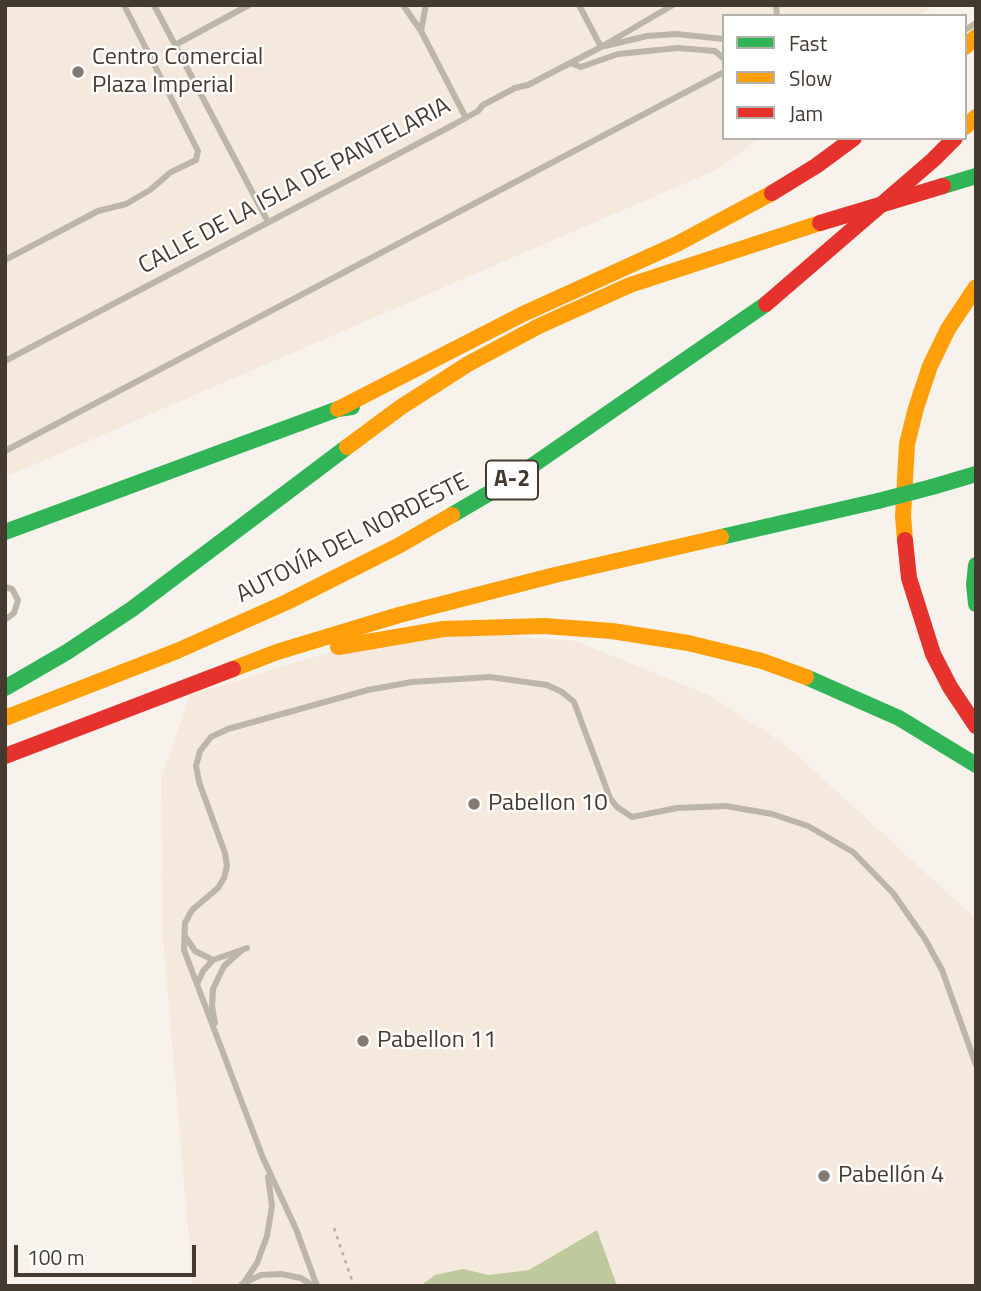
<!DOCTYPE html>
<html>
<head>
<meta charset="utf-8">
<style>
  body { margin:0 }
  #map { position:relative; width:981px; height:1291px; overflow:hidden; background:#f7f2ec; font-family:"Titillium Web",sans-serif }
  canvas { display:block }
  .frame { position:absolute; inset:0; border:7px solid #443a30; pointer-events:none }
  .legend { position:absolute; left:722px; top:14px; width:245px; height:126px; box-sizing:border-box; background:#fff; border:2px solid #b4b0ac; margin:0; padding:9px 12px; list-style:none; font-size:21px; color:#443a30 }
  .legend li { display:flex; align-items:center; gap:14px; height:35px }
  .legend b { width:35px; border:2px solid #b4b0ac }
  .scale { position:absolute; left:14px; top:1245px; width:182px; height:32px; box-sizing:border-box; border:4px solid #443a30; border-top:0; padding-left:9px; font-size:21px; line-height:24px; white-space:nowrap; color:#443a30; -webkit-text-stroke:5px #fff; paint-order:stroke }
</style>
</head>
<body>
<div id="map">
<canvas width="981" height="1291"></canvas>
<div class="frame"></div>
<ul class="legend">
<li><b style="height:9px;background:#30b455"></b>Fast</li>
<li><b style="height:9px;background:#ff9f0a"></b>Slow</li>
<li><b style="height:9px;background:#e5322d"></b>Jam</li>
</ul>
<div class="scale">100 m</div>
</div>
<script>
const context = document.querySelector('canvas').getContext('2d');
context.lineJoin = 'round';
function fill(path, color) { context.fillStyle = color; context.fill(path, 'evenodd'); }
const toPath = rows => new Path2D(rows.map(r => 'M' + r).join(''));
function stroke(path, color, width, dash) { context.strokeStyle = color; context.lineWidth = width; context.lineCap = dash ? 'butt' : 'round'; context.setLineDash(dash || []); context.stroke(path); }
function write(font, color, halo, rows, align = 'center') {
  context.font = font + ' "Titillium Web",sans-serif'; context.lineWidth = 5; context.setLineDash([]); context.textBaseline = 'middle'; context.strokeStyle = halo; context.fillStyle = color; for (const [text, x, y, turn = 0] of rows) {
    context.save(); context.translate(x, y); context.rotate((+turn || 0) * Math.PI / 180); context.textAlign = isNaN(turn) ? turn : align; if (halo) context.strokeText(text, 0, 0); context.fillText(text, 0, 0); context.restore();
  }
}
const built = toPath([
  [5,5,933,5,919,16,724,16,724,138,759,138,720,168,5,477],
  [410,628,576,641,713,697,787,746,976,919,976,1286,193,1286,163,938,161,779,190,695]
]);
const water = toPath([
  [597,1230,617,1286,420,1286,435,1275,463,1269,489,1275,529,1270]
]);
const path = toPath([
  [334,1228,354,1286]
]);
const lane = toPath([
  [154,5,268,222],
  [403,5,421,31,466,118],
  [579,5,601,47],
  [776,5,777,16],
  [965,30,976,23],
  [421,31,426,5],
  [175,45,249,5],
  [605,46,647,36,676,34,724,39],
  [570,63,581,67,618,54,678,48,715,51,724,59],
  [5,260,98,211,126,204,150,190,171,172,196,160,198,151,124,5],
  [5,361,455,124,478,111,483,105,515,88,528,85,601,47,673,5],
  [5,451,724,72],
  [5,587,12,589,18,600,14,613,5,620],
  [185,936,195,951,213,960],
  [197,984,203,971,213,960,247,948],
  [215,1023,212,1006,213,989,224,966,242,950],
  [242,1284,261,1275,281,1274,301,1278,313,1286],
  [243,1284,257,1263,267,1236,272,1206,268,1177],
  [317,1286,296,1229,263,1158,184,950,185,923,192,910,218,888,224,878,227,866,225,853,199,782,196,766,200,751,211,737,228,729,368,690,412,682,490,677,547,685,562,692,574,702,610,798,617,807,632,817,677,808,726,806,772,814,808,826,853,852,893,893,925,939,942,970,976,1065]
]);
const fast = toPath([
  [943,186,976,176],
  [932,487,976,474],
  [452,515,510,481,766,304],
  [5,532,338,409,352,407],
  [721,537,878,501],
  [976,565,974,584,976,604],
  [806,677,899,718,976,765],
  [5,688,67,652,132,609,347,447]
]);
const slow = toPath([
  [965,47,976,37],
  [965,127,976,117],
  [338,409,523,314,677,244,772,193],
  [347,447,401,407,468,364,539,326,630,285,820,223],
  [905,540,903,516,907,444,916,408,930,366,948,329,976,287],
  [338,647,443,629,544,626,612,631,688,643,762,661,806,677],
  [233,669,277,652,399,615,555,575,721,537],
  [5,718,177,651,287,602,398,546,452,515]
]);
const jam = toPath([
  [772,193,816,166,854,138],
  [766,304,933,160,955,138],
  [905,540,909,578,933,654,950,687,976,726],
  [5,756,233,669]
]);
const fastBridge = toPath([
  [878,501,932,487]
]);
const jamBridge = toPath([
  [820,223,943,186]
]);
const markers = [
  [78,72,7,"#837a72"],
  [474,804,7,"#837a72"],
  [363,1041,7,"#837a72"],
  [824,1176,7,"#837a72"]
];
const shields = [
  [512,480,52]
];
const shieldNames = [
  ["A-2",512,480]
];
const poiNames = [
  ["Centro Comercial",92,58],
  ["Plaza Imperial",92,86],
  ["Pabellon 10",488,804],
  ["Pabellon 11",377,1041],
  ["Pabellón 4",838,1176]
];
const streetNames = [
  ["CALLE DE LA ISLA DE PANTELARIA",295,187,-28],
  ["AUTOVÍA DEL NORDESTE",353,539,-27]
];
fill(built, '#f5e8dc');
fill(water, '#beca9e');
stroke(path, '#b6b1a7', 2.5, [3.5, 5]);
stroke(lane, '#bbb6a8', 6);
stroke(fast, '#30b455', 16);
stroke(slow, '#ff9f0a', 16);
stroke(jam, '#e5322d', 16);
stroke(fastBridge, '#30b455', 16);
stroke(jamBridge, '#e5322d', 16);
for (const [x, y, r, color] of markers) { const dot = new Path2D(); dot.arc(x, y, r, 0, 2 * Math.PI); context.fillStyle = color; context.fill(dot); stroke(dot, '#fff', 2.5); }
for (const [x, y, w] of shields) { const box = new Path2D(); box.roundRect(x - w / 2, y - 19.5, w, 39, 5); context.fillStyle = '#fff'; context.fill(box); stroke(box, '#443a30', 2); }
write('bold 23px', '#443a30', null, shieldNames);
write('24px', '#443a30', '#fff', poiNames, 'left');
write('24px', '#443a30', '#fff', streetNames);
</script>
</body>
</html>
